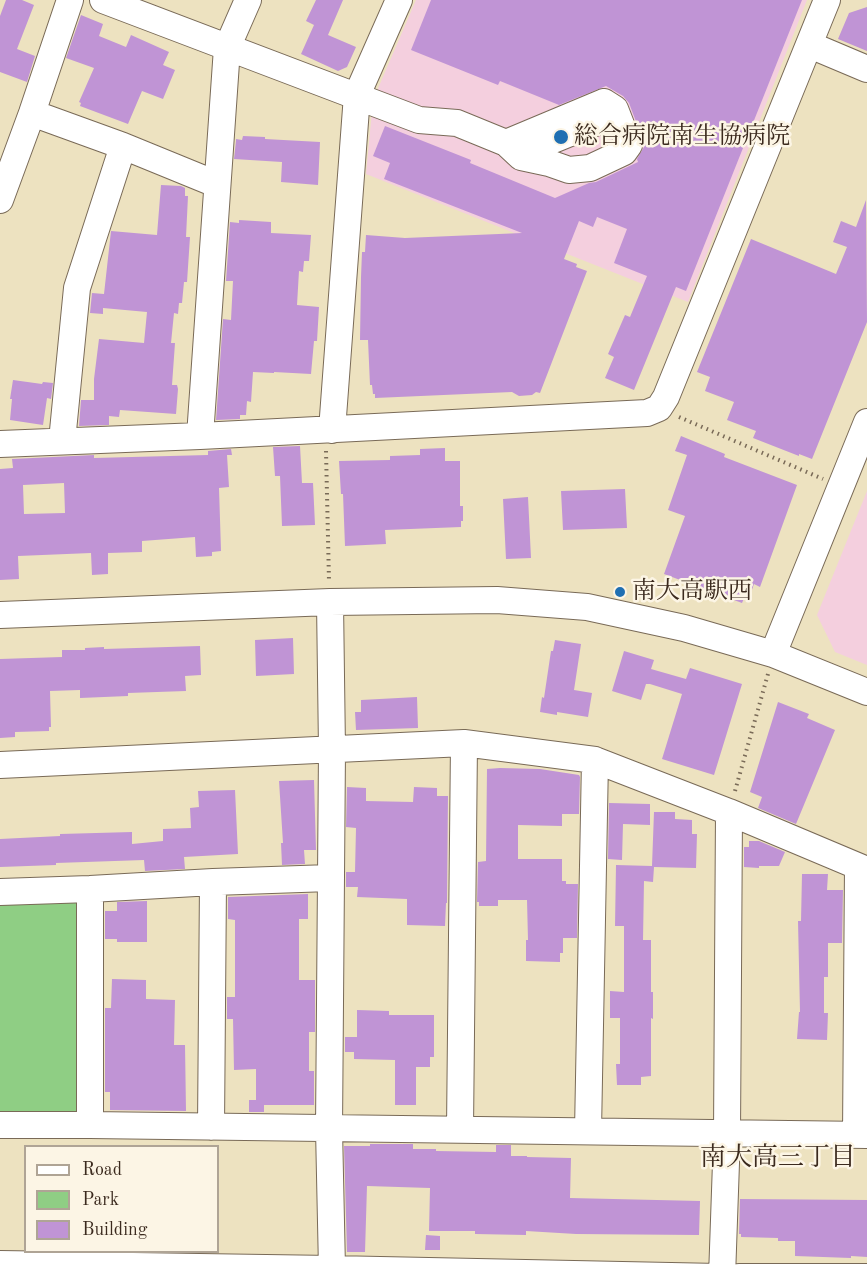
<!DOCTYPE html>
<html>
<head>
<meta charset="utf-8">
<style>
  body { margin:0 }
  #map { position:relative; width:867px; height:1277px; overflow:hidden; background:#ede2c0; font-family:"Old Standard TT",serif }
  canvas { display:block }
  .legend { position:absolute; left:24px; top:1145px; width:195px; height:108px; box-sizing:border-box; background:#fcf5e5; border:2px solid #afa495; margin:0; padding:8px 10px; list-style:none; font-size:18px; color:#3b2a1e }
  .legend li { display:flex; align-items:center; gap:12px; height:30px }
  .legend b { width:30px; border:2px solid #afa495 }
</style>
</head>
<body>
<div id="map">
<canvas width="867" height="1277"></canvas>
<ul class="legend">
<li><b style="height:8px;background:#fff"></b>Road</li>
<li><b style="height:16px;background:#8fce84"></b>Park</li>
<li><b style="height:16px;background:#c094d5"></b>Building</li>
</ul>
</div>
<script>
const context = document.querySelector('canvas').getContext('2d');
context.lineJoin = 'round';
function fill(path, color) { context.fillStyle = color; context.fill(path, 'evenodd'); }
const toPath = rows => new Path2D(rows.map(r => 'M' + r).join(''));
function stroke(path, color, width, dash) { context.strokeStyle = color; context.lineWidth = width; context.lineCap = dash ? 'butt' : 'round'; context.setLineDash(dash || []); context.stroke(path); }
function write(font, color, halo, rows, align = 'center') {
  context.font = font + ' "Old Standard TT","Noto Serif JP",serif'; context.lineWidth = 5; context.setLineDash([]); context.textBaseline = 'middle'; context.strokeStyle = halo; context.fillStyle = color; for (const [text, x, y, turn = 0] of rows) {
    context.save(); context.translate(x, y); context.rotate((+turn || 0) * Math.PI / 180); context.textAlign = isNaN(turn) ? turn : align; if (halo) context.strokeText(text, 0, 0); context.fillText(text, 0, 0); context.restore();
  }
}
const built = toPath([
  [416,0,807,0,688,302,366,174,373,100],
  [867,491,867,665,835,652,817,615]
]);
const green = toPath([
  [78,898,81,1109,73,1118,0,1118,0,901]
]);
const building = toPath([
  [6,0,22,0,34,5,17,49,35,56,27,82,0,72,0,16],
  [316,0,343,0,328,35,356,47,347,67,338,71,301,54,314,25,306,21],
  [431,0,802,0,686,291,676,287,634,390,605,378,614,357,608,354,625,315,630,317,647,276,614,263,627,229,597,217,593,227,579,221,564,259,577,264,576,267,587,271,540,393,536,392,532,395,519,396,512,392,375,398,375,394,373,394,372,385,370,385,368,340,360,340,361,277,362,252,365,252,366,235,405,238,522,233,384,179,390,163,373,156,385,126,471,160,470,163,555,198,589,183,596,182,638,162,637,159,644,147,643,140,629,103,623,96,606,86,559,105,500,81,498,85,411,50],
  [867,7,867,51,838,39,849,13],
  [81,15,103,24,99,36,126,47,131,35,169,52,163,65,175,70,163,99,142,91,128,124,80,106,81,103,79,102,94,68,66,58],
  [243,136,265,137,265,139,320,142,318,185,281,182,282,162,234,159,236,141,236,139,242,140],
  [161,185,181,186,185,188,185,196,188,196,186,237,190,237,187,282,184,282,182,303,179,303,178,314,174,313,171,343,175,343,172,385,177,385,178,389,176,414,120,410,119,417,109,416,109,425,79,426,81,400,94,400,94,379,99,339,144,343,147,312,103,308,103,314,90,313,92,293,104,294,111,231,157,235],
  [866,200,867,322,812,459,799,454,799,456,753,438,756,431,727,420,734,402,705,391,710,377,697,372,751,239,836,274,847,247,833,242,841,221,856,227],
  [239,220,271,222,271,233,311,235,309,261,304,261,303,272,299,271,297,305,319,307,317,341,314,341,311,374,274,372,274,373,253,372,251,402,247,401,246,415,240,415,240,419,216,420,223,319,231,320,233,281,226,281,230,222,239,223],
  [13,380,42,384,43,382,53,383,51,399,47,398,43,425,10,420,12,399,10,399],
  [681,436,725,454,724,457,797,485,760,587,754,584,749,598,745,596,742,603,664,574,685,516,668,510,687,455,675,451],
  [300,446,302,483,313,483,315,525,282,526,280,476,275,476,273,447],
  [445,448,445,461,460,461,460,506,463,506,463,521,461,521,461,527,385,530,386,544,345,546,343,494,341,494,339,461,390,460,390,456,420,455,420,449],
  [231,449,232,455,227,455,229,487,219,488,221,551,212,552,212,556,196,557,195,537,142,541,142,552,108,553,108,574,92,575,91,553,18,556,19,579,0,580,0,469,13,468,12,459,94,455,94,458,208,455,208,451],
  [64,483,65,513,24,514,23,485],
  [625,489,627,528,563,530,561,491],
  [528,497,531,558,506,559,503,499],
  [293,638,294,674,256,676,255,640],
  [555,640,581,644,574,690,592,693,588,717,557,712,557,715,540,712,542,697,544,698,551,651,553,651],
  [200,646,201,675,185,676,186,691,128,693,128,696,80,698,80,690,50,691,51,727,49,727,49,731,15,732,15,737,0,738,0,659,62,657,62,650,85,650,85,648,104,647,104,649],
  [624,651,654,660,651,669,686,679,690,668,742,684,714,775,662,759,682,694,650,684,646,684,641,700,612,691],
  [417,697,418,728,356,730,355,712,361,712,361,700],
  [778,702,809,714,807,718,835,730,796,824,758,808,762,797,750,792],
  [500,768,540,769,579,775,580,777,579,814,562,814,562,826,518,825,518,859,562,859,562,881,566,881,566,884,578,884,577,938,563,938,563,953,560,953,560,962,526,961,526,940,528,940,527,900,498,900,498,906,479,906,479,902,477,902,478,862,486,861,487,769],
  [314,780,316,850,304,850,305,864,282,865,281,843,283,843,279,781],
  [347,787,366,788,366,801,413,802,414,787,437,788,437,796,448,796,447,903,446,903,445,926,407,925,407,899,357,897,358,887,346,887,346,872,355,872,356,828,346,827],
  [235,790,238,854,184,857,185,869,145,871,144,860,56,863,56,865,0,867,0,839,60,836,60,834,132,832,132,844,163,841,163,829,191,828,190,808,199,807,198,791],
  [609,803,650,804,650,825,623,824,622,860,608,859],
  [654,812,675,812,675,819,692,820,692,834,697,834,696,868,654,867,653,882,644,881,643,940,651,940,651,992,653,992,653,1019,651,1018,651,1076,641,1077,641,1085,617,1085,616,1064,620,1064,620,1018,610,1018,610,991,624,992,624,926,615,926,616,865,652,866],
  [749,841,759,841,785,852,779,866,759,866,759,868,744,867,744,847,749,847],
  [802,874,828,874,827,890,843,890,842,943,828,943,828,977,824,977,824,1013,828,1013,827,1040,797,1039,799,1012,800,1012,798,921,801,921],
  [308,894,308,919,299,919,299,980,315,980,315,1032,309,1032,309,1071,314,1071,314,1105,264,1105,264,1112,249,1112,249,1100,256,1100,256,1069,234,1070,233,1019,227,1019,227,997,235,997,235,920,228,919,228,897],
  [147,901,147,942,117,942,117,939,105,939,105,911,117,911,117,902],
  [112,979,146,980,146,999,175,1000,174,1045,185,1045,186,1111,110,1110,110,1092,105,1092,105,1008,111,1008],
  [357,1010,389,1011,389,1015,434,1015,434,1057,430,1057,430,1067,416,1067,416,1105,395,1105,395,1060,354,1059,354,1052,345,1052,345,1037,357,1037],
  [370,1144,413,1144,413,1149,436,1149,436,1151,496,1152,496,1145,511,1145,511,1156,527,1156,527,1157,571,1158,570,1198,700,1201,699,1235,576,1234,526,1231,526,1235,475,1234,475,1231,429,1231,430,1188,367,1186,365,1252,347,1252,344,1146,370,1146],
  [740,1199,867,1200,867,1257,851,1256,851,1258,795,1256,795,1241,778,1241,778,1238,741,1237,741,1234,739,1234],
  [426,1235,440,1236,440,1250,425,1250]
]);
const path = toPath([
  [679,417,823,479],
  [326,451,329,581],
  [735,791,768,674]
]);
const minor = toPath([
  [103,0,419,120,457,123,506,143,533,144,553,140,602,120,621,126],
  [810,45,867,69],
  [604,102,615,109,629,145,624,152,590,168,569,170,549,163,521,157,506,143,604,102],
  [32,113,123,146,216,184],
  [0,200,32,113,70,0],
  [332,430,357,95,399,0],
  [200,436,227,48,248,0],
  [62,441,77,288,123,146],
  [0,444,200,436,647,413,659,408,666,397,827,0],
  [330,602,332,750,329,1129,332,1269],
  [0,615,330,602,497,600,587,607,684,628,773,654,867,692],
  [773,654,867,422],
  [0,765,464,743,595,760,729,812,867,870],
  [0,892,90,889,213,882,330,878],
  [0,1125,90,1125,867,1135],
  [90,1125,90,889],
  [211,1127,213,882],
  [460,1129,464,743],
  [588,1131,595,760],
  [856,1135,858,867],
  [0,1264,332,1269,719,1277],
  [722,1277,727,1134,729,812],
  [739,1277,867,1277]
]);
const markers = [
  [561,137,8,"#1f6fb2"],
  [620,592,6,"#1f6fb2"]
];
const poiNames = [
  ["総合病院南生協病院",574,137],
  ["南大高駅西",632,592]
];
const neighbourhoodNames = [
  ["南大高三丁目",778,1158]
];
fill(built, '#f4cfde');
fill(green, '#8fce84');
fill(building, '#c094d5');
stroke(minor, '#796a57', 28);
stroke(path, '#796a57', 4, [1.5, 4.5]);
stroke(minor, '#fff', 26);
for (const [x, y, r, color] of markers) { const dot = new Path2D(); dot.arc(x, y, r, 0, 2 * Math.PI); context.fillStyle = color; context.fill(dot); stroke(dot, '#fcf5e5', 2); }
write('24px', '#3b2a1e', '#fcf5e5', poiNames, 'left');
write('26px', '#3b2a1e', '#fcf5e5', neighbourhoodNames);
</script>
</body>
</html>
